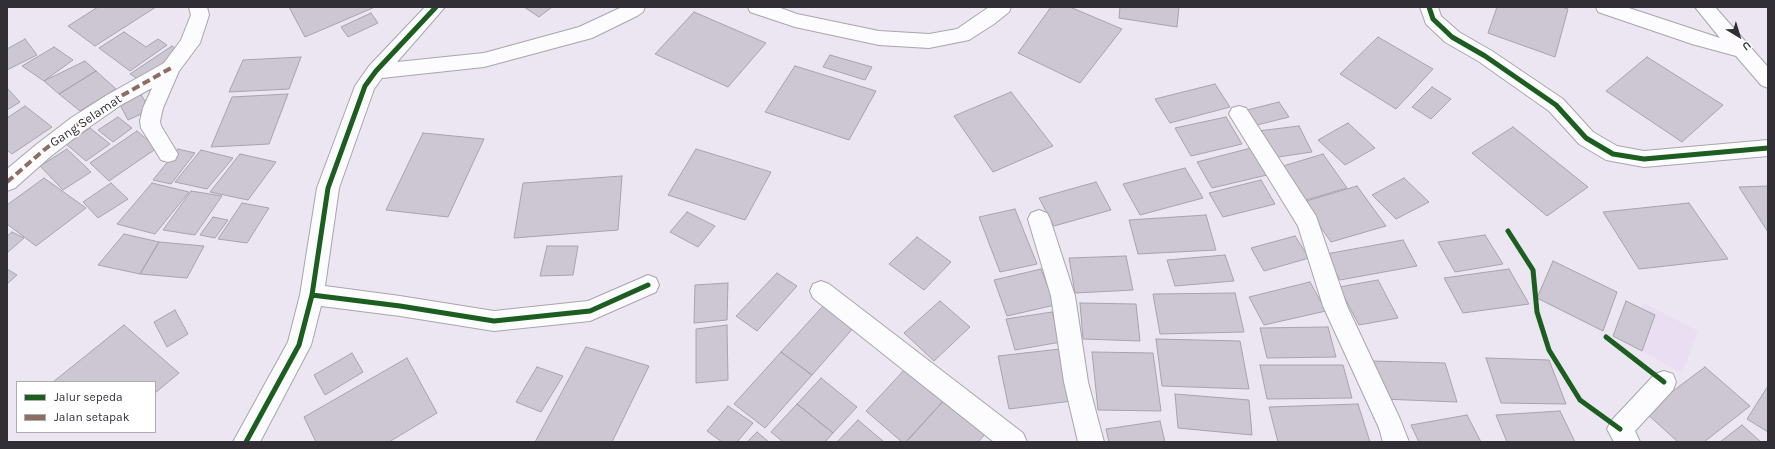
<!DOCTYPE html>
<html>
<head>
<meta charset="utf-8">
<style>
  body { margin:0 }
  #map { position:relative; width:1775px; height:449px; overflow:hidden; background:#ebe6f1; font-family:Karla,sans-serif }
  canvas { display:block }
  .frame { position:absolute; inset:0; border:8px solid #322e36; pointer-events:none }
  .legend { position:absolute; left:16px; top:381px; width:140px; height:52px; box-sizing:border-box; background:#fff; border:1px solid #adabaf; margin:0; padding:5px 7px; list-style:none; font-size:12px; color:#322e36 }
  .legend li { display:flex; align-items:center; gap:8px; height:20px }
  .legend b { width:20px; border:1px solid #adabaf }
  .north { position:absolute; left:1719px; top:16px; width:40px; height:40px; -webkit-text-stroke:3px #fff; paint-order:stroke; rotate:142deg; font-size:11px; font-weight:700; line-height:16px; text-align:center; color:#322e36 }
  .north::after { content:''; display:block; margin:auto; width:14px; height:18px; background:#322e36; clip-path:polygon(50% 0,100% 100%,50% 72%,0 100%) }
</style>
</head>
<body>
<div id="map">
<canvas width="1775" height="449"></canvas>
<div class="frame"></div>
<ul class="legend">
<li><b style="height:5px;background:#1b5e20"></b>Jalur sepeda</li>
<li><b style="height:5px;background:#8d6e63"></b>Jalan setapak</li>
</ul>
<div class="north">U</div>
</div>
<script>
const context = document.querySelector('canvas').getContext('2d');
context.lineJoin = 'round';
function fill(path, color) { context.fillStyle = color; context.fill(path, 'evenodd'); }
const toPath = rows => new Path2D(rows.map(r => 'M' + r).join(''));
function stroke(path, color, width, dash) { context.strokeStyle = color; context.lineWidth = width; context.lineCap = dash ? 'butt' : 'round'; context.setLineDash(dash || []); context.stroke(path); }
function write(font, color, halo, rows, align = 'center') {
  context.font = font + ' Karla,sans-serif'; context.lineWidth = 3.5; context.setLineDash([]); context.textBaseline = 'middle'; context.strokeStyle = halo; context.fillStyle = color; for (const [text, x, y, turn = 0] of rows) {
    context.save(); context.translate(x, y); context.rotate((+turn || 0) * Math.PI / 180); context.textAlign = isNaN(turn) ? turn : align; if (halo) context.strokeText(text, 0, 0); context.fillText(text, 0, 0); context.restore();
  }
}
const built = toPath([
  [1643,303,1698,331,1682,373,1627,343]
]);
const building = toPath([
  [98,7,156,7,95,46,68,26,98,7],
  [289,7,375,7,305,37,289,7],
  [524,7,552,7,539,17,524,7],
  [1051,7,1070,7,1122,29,1080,83,1018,53,1051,7],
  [1120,7,1179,7,1177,27,1119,18,1120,7],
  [1497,7,1562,7,1568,9,1555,57,1488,33,1497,7],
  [694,12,766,43,728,87,655,54,694,12],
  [371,13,378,23,348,37,341,27,371,13],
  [124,32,146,47,158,39,167,45,130,71,99,48,124,32],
  [1378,37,1433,69,1396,109,1340,74,1378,37],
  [25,39,37,55,7,70,7,49,25,39],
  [172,46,182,53,141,81,130,74,172,46],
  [54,47,73,60,44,81,22,66,54,47],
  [830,55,872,67,865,80,823,67,830,55],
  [301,57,289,89,229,92,243,60,301,57],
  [1647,57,1723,105,1682,142,1606,91,1647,57],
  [85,61,96,71,59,94,44,81,85,61],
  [795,66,876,91,849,140,765,112,795,66],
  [96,71,116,89,80,111,59,94,96,71],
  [1215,84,1230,107,1170,123,1155,99,1215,84],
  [1432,87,1451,99,1431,119,1412,107,1432,87],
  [7,88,20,102,7,110,7,88],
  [139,91,150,110,128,120,118,101,139,91],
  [1011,92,1053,146,993,172,954,116,1011,92],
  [288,94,269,144,211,147,232,97,288,94],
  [1279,102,1289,117,1257,125,1247,110,1279,102],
  [25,106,52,127,12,154,7,150,7,118,25,106],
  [118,117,132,128,113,142,98,130,118,117],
  [1226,117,1242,144,1191,156,1175,128,1226,117],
  [1348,123,1375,148,1345,165,1318,140,1348,123],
  [1299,126,1312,152,1271,158,1258,131,1299,126],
  [1513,127,1588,187,1547,216,1472,153,1513,127],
  [90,128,110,144,86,161,66,144,90,128],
  [137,131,157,148,109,181,90,163,137,131],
  [423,133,484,139,448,217,386,210,423,133],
  [1251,148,1267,175,1212,188,1197,162,1251,148],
  [67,149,91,172,63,190,40,166,67,149],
  [178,149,195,153,171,184,153,180,178,149],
  [696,149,771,172,745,220,668,195,696,149],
  [201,150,233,158,207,189,175,182,201,150],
  [240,154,276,162,248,200,210,192,240,154],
  [1323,154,1347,188,1306,200,1283,166,1323,154],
  [1185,168,1203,198,1140,215,1123,184,1185,168],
  [622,176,618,230,514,238,523,183,622,176],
  [44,178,86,208,36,246,7,224,7,205,44,178],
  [1404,178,1429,202,1396,219,1372,195,1404,178],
  [1261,180,1275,204,1223,217,1209,193,1261,180],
  [1096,182,1111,210,1054,226,1039,198,1096,182],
  [111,183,128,199,98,218,83,202,111,183],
  [152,183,189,192,155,234,117,224,152,183],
  [1357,186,1386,226,1331,242,1303,202,1357,186],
  [1768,186,1768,232,1739,187,1768,186],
  [191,191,222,196,195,235,163,230,191,191],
  [242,203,269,208,247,243,218,239,242,203],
  [1689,203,1728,259,1639,269,1603,212,1689,203],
  [1015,209,1037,264,1000,272,979,217,1015,209],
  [687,212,715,226,698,247,670,232,687,212],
  [1206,215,1216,250,1138,254,1129,220,1206,215],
  [213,217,228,220,215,238,200,235,213,217],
  [12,232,24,238,7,253,7,236,12,232],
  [124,234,159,242,140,274,98,265,124,234],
  [1485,235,1503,264,1455,272,1438,242,1485,235],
  [1295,236,1309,258,1264,271,1251,248,1295,236],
  [917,237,951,262,924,290,889,264,917,237],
  [1403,240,1417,266,1340,280,1326,254,1403,240],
  [159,242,204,246,187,278,140,274,159,242],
  [547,246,578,246,573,275,540,276,547,246],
  [1225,255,1234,281,1175,286,1167,260,1225,255],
  [1126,256,1133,290,1075,293,1069,258,1126,256],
  [1553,261,1617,292,1603,331,1537,298,1553,261],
  [7,269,17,275,7,284,7,269],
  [1041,269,1055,305,1007,316,994,280,1041,269],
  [1509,269,1529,304,1463,313,1444,278,1509,269],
  [777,273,797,286,757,331,736,316,777,273],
  [1378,280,1398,318,1359,325,1339,287,1378,280],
  [1310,282,1326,311,1264,325,1249,297,1310,282],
  [728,283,727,320,694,323,695,285,728,283],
  [1235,293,1244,332,1160,334,1153,294,1235,293],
  [940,301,970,327,934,361,904,333,940,301],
  [1626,301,1655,315,1642,351,1613,336,1626,301],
  [1080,303,1136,304,1140,341,1083,339,1080,303],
  [824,305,855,326,812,375,781,352,824,305],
  [175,310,188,334,167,347,154,322,175,310],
  [1052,312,1061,342,1015,350,1006,319,1052,312],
  [124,325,179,373,155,393,155,382,53,382,124,325],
  [727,325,728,380,696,383,696,329,727,325],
  [1328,327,1336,357,1267,358,1260,328,1328,327],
  [1156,339,1240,341,1249,389,1162,386,1156,339],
  [586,347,649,366,612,442,535,442,586,347],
  [1060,349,1072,401,1009,409,998,356,1060,349],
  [781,352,812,375,765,428,734,404,781,352],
  [1092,352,1153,353,1161,411,1098,410,1092,352],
  [352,353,363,372,325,395,314,375,352,353],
  [407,358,437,413,389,442,316,442,304,417,407,358],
  [1486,358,1549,360,1566,404,1501,403,1486,358],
  [1372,361,1445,363,1457,402,1382,399,1372,361],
  [1260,365,1343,365,1352,398,1267,399,1260,365],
  [537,367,563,376,541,412,516,402,537,367],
  [907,367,946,398,906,442,902,442,866,411,907,367],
  [1705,367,1750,406,1704,442,1678,442,1645,412,1705,367],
  [821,378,857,407,833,433,797,404,821,378],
  [1768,386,1768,432,1747,419,1768,386],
  [1175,394,1249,400,1252,435,1178,428,1175,394],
  [946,398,988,431,978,442,906,442,946,398],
  [797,404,833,433,825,442,783,442,771,432,797,404],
  [1358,404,1370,442,1278,442,1269,407,1358,404],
  [728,406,753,423,737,442,722,442,707,431,728,406],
  [1560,411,1575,442,1507,442,1496,415,1560,411],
  [1467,415,1481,442,1419,442,1411,425,1467,415],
  [858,420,884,442,837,442,858,420],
  [1160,421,1165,442,1109,442,1106,429,1160,421],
  [1742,425,1761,442,1720,442,1742,425],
  [757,432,769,442,747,442,757,432]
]);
const minor = toPath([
  [189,7,207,7,209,15,200,43,179,71,163,108,160,121,161,126,178,154,175,160,168,162,161,160,141,128,140,121,143,108,152,88,121,105,85,130,51,156,15,188,7,191,7,169,37,144,71,118,107,95,164,63,181,40,191,15,189,7],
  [425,7,445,7,397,62,484,53,579,27,622,7,645,7,643,12,637,16,592,38,484,67,382,78,374,89,339,188,325,286,400,296,494,311,588,301,648,275,656,278,659,285,656,292,590,321,494,331,400,316,321,306,311,345,260,442,233,442,288,342,300,295,317,188,355,86,369,66,425,7],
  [748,7,778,7,797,14,879,31,929,34,957,29,989,7,1011,7,1009,12,994,24,969,40,929,48,879,45,795,27,750,12,748,7],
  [1420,7,1438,7,1441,16,1459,32,1492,51,1563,99,1593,132,1617,146,1644,151,1768,140,1768,156,1644,167,1606,160,1579,144,1549,111,1478,61,1445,42,1426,24,1420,7],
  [1596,7,1626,7,1720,38,1695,7,1715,7,1768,67,1768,88,1761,85,1736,56,1692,44,1598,12,1596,7],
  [1239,106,1246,108,1316,216,1347,306,1400,419,1409,442,1383,442,1379,428,1323,306,1298,226,1229,114,1232,108,1239,106],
  [1039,210,1047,213,1050,219,1075,296,1088,382,1104,442,1078,442,1064,382,1051,296,1028,219,1031,213,1039,210],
  [821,281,829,284,1023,433,1027,442,994,442,813,298,810,291,813,284,821,281],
  [1664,371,1673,374,1676,382,1673,390,1635,431,1640,442,1614,442,1607,429,1611,421,1655,374,1664,371]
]);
const quiet = toPath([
  [7,182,44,150,78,124,114,100,171,68]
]);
const cycleway = toPath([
  [1429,7,1433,19,1452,37,1485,56,1556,105,1586,138,1613,154,1644,159,1768,148],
  [1508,231,1533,270,1537,312,1549,350,1580,400,1620,429],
  [312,295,400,306,494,321,590,311,648,285],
  [1606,337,1664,382],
  [246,442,299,345,312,295,328,188,365,86,376,71,436,7]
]);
const streetNames = [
  ["Gang Selamat",86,121,-34]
];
fill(built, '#e9def2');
fill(building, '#cdc7d3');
stroke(building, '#a7a3ab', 1);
stroke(minor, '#a9a5ad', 2);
fill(minor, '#fcfbfd');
stroke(quiet, '#8d6e63', 4, [8, 4]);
stroke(cycleway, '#1b5e20', 5);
write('13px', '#322e36', '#fff', streetNames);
</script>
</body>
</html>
